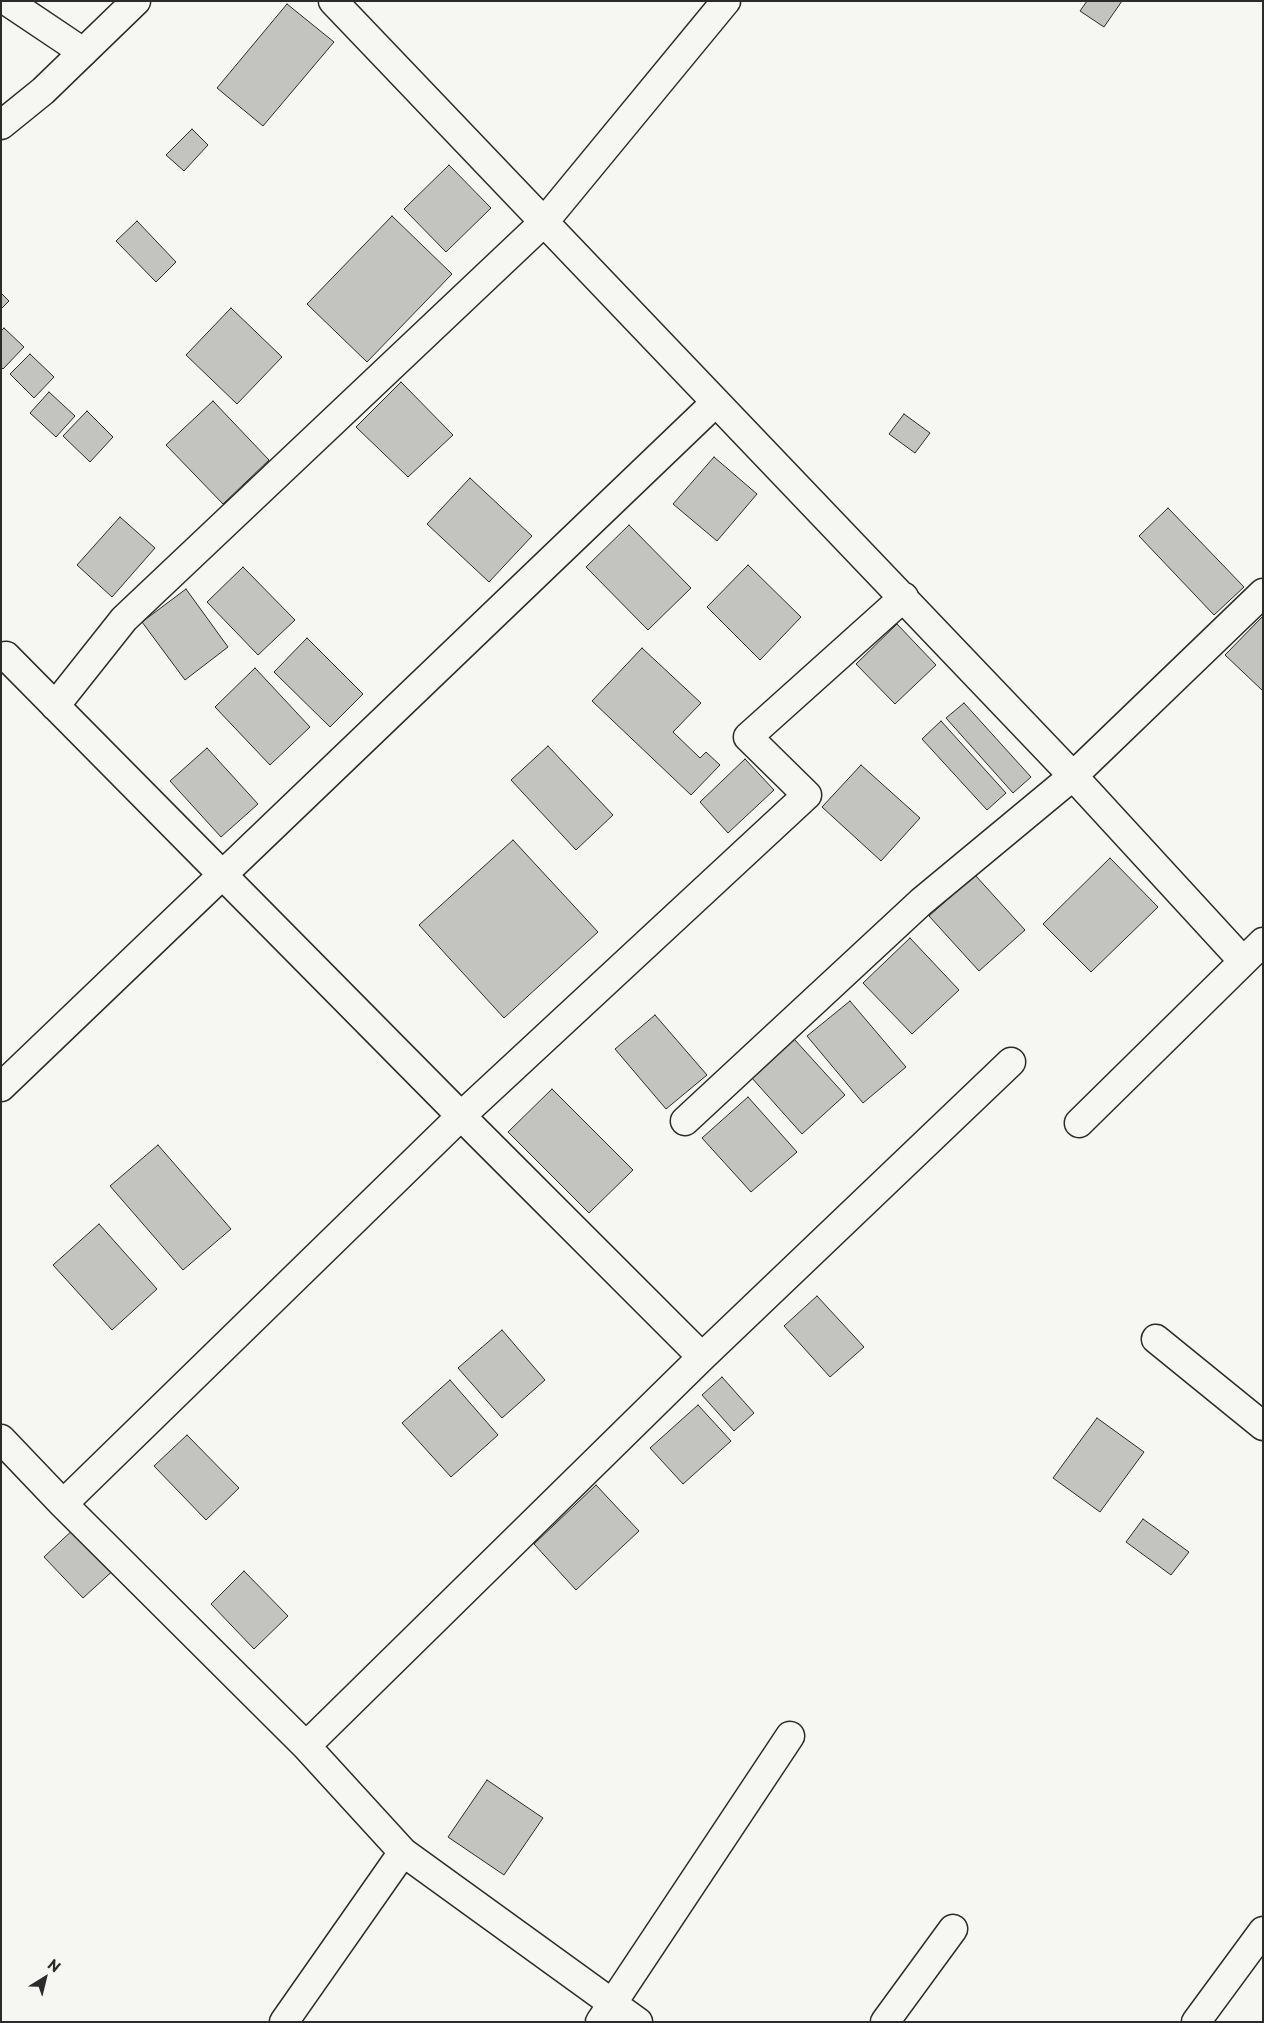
<!DOCTYPE html>
<html>
<head>
<meta charset="utf-8">
<style>
  body { margin:0 }
  #map { position:relative; width:1264px; height:2023px; overflow:hidden; background:#f6f6f2; font-family:"Playpen Sans",sans-serif }
  canvas { display:block }
  .frame { position:absolute; inset:0; border:2px solid #2b2b2b; pointer-events:none }
  .north { position:absolute; left:20px; top:1953px; width:50px; height:50px; -webkit-text-stroke:4px #f6f6f2; paint-order:stroke; rotate:36deg; font-size:14px; font-weight:700; line-height:20px; text-align:center; color:#2b2b2b }
  .north::after { content:''; display:block; margin:auto; width:18px; height:22px; background:#2b2b2b; clip-path:polygon(50% 0,100% 100%,50% 72%,0 100%) }
</style>
</head>
<body>
<div id="map">
<canvas width="1264" height="2023"></canvas>
<div class="frame"></div>
<div class="north">N</div>
</div>
<script>
const context = document.querySelector('canvas').getContext('2d');
context.lineJoin = 'round';
function fill(path, color) { context.fillStyle = color; context.fill(path, 'evenodd'); }
const toPath = rows => new Path2D(rows.map(r => 'M' + r).join(''));
function stroke(path, color, width, dash) { context.strokeStyle = color; context.lineWidth = width; context.lineCap = dash ? 'butt' : 'round'; context.setLineDash(dash || []); context.stroke(path); }
const building = toPath([
  [1087,1,1122,1,1104,27,1080,11,1087,1],
  [287,4,334,42,263,126,217,88,287,4],
  [192,129,208,145,184,171,166,155,192,129],
  [449,165,491,208,446,252,404,209,449,165],
  [392,216,452,274,367,362,307,304,392,216],
  [137,221,176,262,156,282,116,241,137,221],
  [1,293,9,301,1,309,1,293],
  [231,308,282,357,237,404,186,355,231,308],
  [4,328,24,347,3,369,1,367,1,331,4,328],
  [30,354,54,377,34,398,10,374,30,354],
  [401,382,453,435,408,477,356,427,401,382],
  [49,392,75,416,56,437,30,413,49,392],
  [213,401,269,460,223,504,166,445,213,401],
  [87,411,113,437,90,462,63,436,87,411],
  [904,414,930,433,915,453,889,434,904,414],
  [714,457,757,494,717,541,673,504,714,457],
  [470,478,532,536,489,582,427,524,470,478],
  [1168,508,1244,587,1214,615,1139,536,1168,508],
  [120,517,155,548,112,597,77,565,120,517],
  [629,525,691,588,648,630,586,567,629,525],
  [748,565,801,617,760,660,707,607,748,565],
  [243,567,295,620,258,655,207,602,243,567],
  [186,589,228,647,185,680,142,622,186,589],
  [1263,616,1263,691,1225,655,1263,616],
  [897,624,936,665,895,704,856,664,897,624],
  [307,638,363,694,330,727,274,672,307,638],
  [642,648,701,703,673,732,700,758,706,752,720,765,691,795,592,701,642,648],
  [255,668,310,727,270,765,215,707,255,668],
  [964,703,1031,777,1013,793,946,718,964,703],
  [941,721,1006,793,987,810,922,739,941,721],
  [548,746,613,815,576,850,511,780,548,746],
  [207,748,258,804,221,837,170,781,207,748],
  [745,759,774,790,728,833,700,802,745,759],
  [861,765,920,818,881,861,822,807,861,765],
  [513,840,598,932,504,1018,419,925,513,840],
  [1110,858,1158,907,1091,972,1043,924,1110,858],
  [975,875,1025,930,979,971,929,916,975,875],
  [910,938,959,990,912,1034,863,983,910,938],
  [850,1001,906,1067,863,1103,807,1036,850,1001],
  [655,1015,707,1075,666,1109,615,1049,655,1015],
  [794,1039,845,1095,802,1134,751,1077,794,1039],
  [552,1089,633,1170,589,1213,508,1132,552,1089],
  [748,1097,797,1152,751,1192,702,1138,748,1097],
  [158,1145,231,1229,183,1270,110,1186,158,1145],
  [99,1224,157,1289,112,1330,53,1265,99,1224],
  [817,1296,864,1347,830,1377,784,1326,817,1296],
  [502,1330,545,1380,502,1418,458,1368,502,1330],
  [722,1377,754,1413,734,1431,702,1395,722,1377],
  [450,1380,498,1435,451,1477,402,1423,450,1380],
  [698,1405,731,1441,683,1484,650,1448,698,1405],
  [1097,1418,1144,1452,1100,1512,1053,1478,1097,1418],
  [187,1435,239,1488,206,1520,154,1466,187,1435],
  [596,1485,639,1531,576,1590,534,1544,596,1485],
  [1143,1519,1189,1552,1171,1575,1126,1542,1143,1519],
  [78,1525,117,1567,83,1598,44,1557,78,1525],
  [244,1571,288,1616,254,1649,211,1604,244,1571],
  [487,1780,543,1818,504,1875,448,1837,487,1780]
]);
const minor = toPath([
  [7,1,83,52],
  [333,1,1073,776,1243,961],
  [6,656,461,1116,702,1357],
  [55,706,124,619,544,222,726,1],
  [1,1087,716,402],
  [685,1121,921,902,1073,776,1263,593],
  [1079,1123,1263,942],
  [1156,1339,1263,1426],
  [1,1439,63,1504,306,1746,403,1852,638,2022],
  [63,1504,461,1116,807,795,748,737,904,597],
  [306,1746,702,1357,1011,1062],
  [284,2022,403,1852],
  [600,2022,790,1736],
  [885,2022,953,1929],
  [1196,2022,1263,1931]
]);
const secondary = toPath([
  [1,125,43,91,136,1]
]);
fill(building, '#c3c3c0');
stroke(building, '#2b2b2b', 1);
stroke(minor, '#2b2b2b', 31);
stroke(secondary, '#2b2b2b', 31);
stroke(minor, '#f6f6f2', 28);
stroke(secondary, '#f6f6f2', 28);
</script>
</body>
</html>
